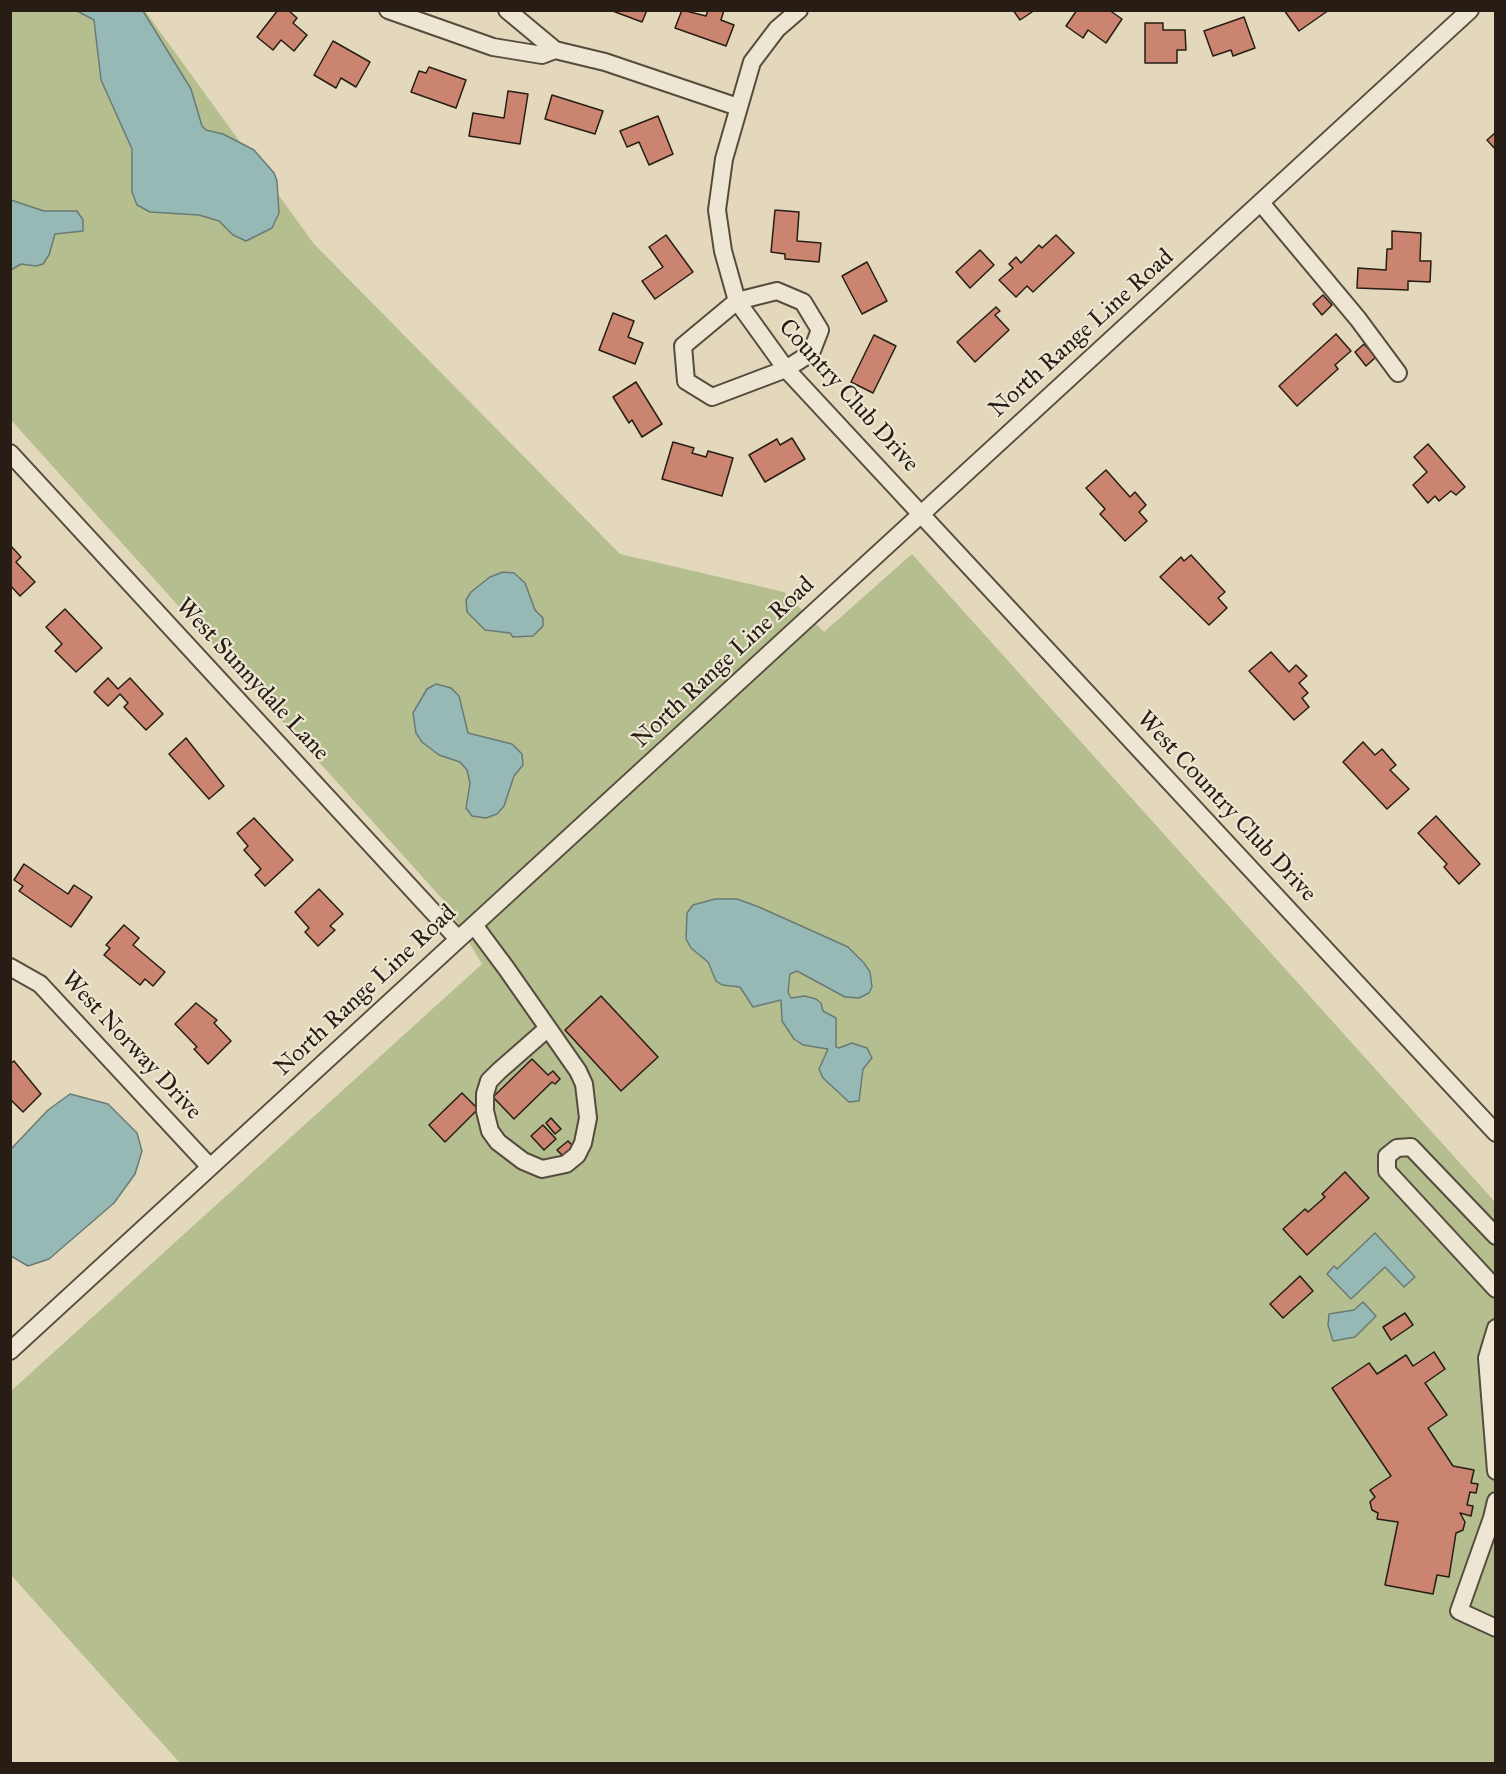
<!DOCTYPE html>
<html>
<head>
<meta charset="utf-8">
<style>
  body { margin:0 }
  #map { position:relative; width:1506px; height:1774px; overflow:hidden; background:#e3d8bb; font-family:"IM FELL Great Primer",serif }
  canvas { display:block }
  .frame { position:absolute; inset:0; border:12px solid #271d14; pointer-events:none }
</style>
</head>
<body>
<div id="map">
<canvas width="1506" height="1774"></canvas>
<div class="frame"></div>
</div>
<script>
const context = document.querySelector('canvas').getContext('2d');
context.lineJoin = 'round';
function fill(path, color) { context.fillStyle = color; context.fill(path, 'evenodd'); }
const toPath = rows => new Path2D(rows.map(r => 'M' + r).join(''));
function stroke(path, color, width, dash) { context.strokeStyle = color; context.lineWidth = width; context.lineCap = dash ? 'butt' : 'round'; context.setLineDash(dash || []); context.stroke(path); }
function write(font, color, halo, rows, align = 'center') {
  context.font = font + ' "IM FELL Great Primer",serif'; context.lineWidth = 4.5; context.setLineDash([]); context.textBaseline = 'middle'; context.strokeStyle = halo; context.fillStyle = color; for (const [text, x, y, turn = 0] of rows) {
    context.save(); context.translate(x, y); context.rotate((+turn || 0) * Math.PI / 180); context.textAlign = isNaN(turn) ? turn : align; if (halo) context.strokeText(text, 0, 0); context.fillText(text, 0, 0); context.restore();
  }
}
const green = toPath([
  [10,11,145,11,314,244,620,554,784,592,824,632,912,554,1495,1202,1495,1763,180,1763,11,1575,11,1391,482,964,445,902,11,420]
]);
const water = toPath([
  [77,11,143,11,191,89,202,126,206,130,223,134,254,150,274,173,277,181,279,213,272,228,246,241,233,235,219,221,199,215,150,212,137,205,132,192,132,149,101,80,94,20,77,11],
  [11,200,44,211,77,211,83,220,83,231,55,234,49,255,43,264,36,266,21,264,11,270,11,200],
  [503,572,514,573,525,583,535,610,543,618,543,626,533,636,513,637,510,633,485,630,467,612,466,600,471,592,490,577,503,572],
  [436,684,451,688,459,696,468,733,512,744,522,754,523,765,514,776,504,806,497,814,486,818,472,816,466,808,470,783,467,770,460,762,439,755,422,742,416,733,413,713,427,689,436,684],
  [715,899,737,899,759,907,848,947,864,963,870,972,872,987,869,993,859,998,845,997,797,971,790,974,788,992,791,998,805,996,816,999,821,1003,823,1011,836,1018,836,1047,839,1048,852,1043,867,1048,872,1058,863,1069,859,1101,849,1102,823,1078,819,1069,828,1049,803,1045,794,1039,782,1021,781,1000,753,1007,740,987,722,985,716,981,708,962,691,948,686,939,687,913,693,905,715,899],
  [70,1094,108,1104,137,1133,142,1151,135,1174,114,1203,49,1259,28,1266,11,1256,11,1149,48,1110,70,1094],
  [1375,1233,1415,1277,1404,1287,1385,1267,1351,1299,1327,1274,1334,1266,1337,1269,1375,1233],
  [1363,1302,1376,1316,1355,1337,1333,1341,1328,1325,1329,1314,1354,1310,1363,1302]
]);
const building = toPath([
  [278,10,288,10,297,18,293,23,307,35,294,51,281,40,273,50,257,37,278,10],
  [610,10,647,10,642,22,610,10],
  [682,10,706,16,708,10,724,10,721,20,734,25,726,46,675,28,682,10],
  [1013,10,1035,10,1020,20,1013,10],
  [1077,10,1109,10,1122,19,1106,43,1088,30,1083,38,1066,26,1077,10],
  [1284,10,1329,10,1299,31,1284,10],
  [1244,17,1255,48,1233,56,1231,50,1213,56,1204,31,1244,17],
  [1145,23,1163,23,1163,30,1185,30,1186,50,1177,50,1177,63,1145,63,1145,23],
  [333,41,370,62,356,87,341,78,336,88,314,75,333,41],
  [429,67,466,80,456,108,411,92,419,71,426,73,429,67],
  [508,91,528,94,520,144,469,136,473,113,504,118,508,91],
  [552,95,603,111,595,134,545,119,552,95],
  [658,116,673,154,649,165,639,142,627,147,620,131,658,116],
  [1495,133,1496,133,1496,150,1487,140,1495,133],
  [775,210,799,212,797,241,821,243,819,262,785,259,785,254,771,252,775,210],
  [1392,231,1421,233,1420,261,1431,261,1430,282,1408,281,1408,290,1357,288,1358,268,1386,270,1387,249,1392,249,1392,231],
  [666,235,693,272,655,299,642,281,663,267,649,247,666,235],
  [1056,235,1074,253,1033,292,1027,286,1016,297,999,280,1013,268,1009,264,1016,257,1021,263,1039,245,1042,248,1056,235],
  [980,250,994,265,970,288,956,272,980,250],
  [867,262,887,301,862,314,842,276,867,262],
  [1323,295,1332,305,1322,315,1313,304,1323,295],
  [996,307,1000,311,995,315,1009,330,975,362,957,342,996,307],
  [613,313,634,321,628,337,643,343,635,364,599,350,613,313],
  [1336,334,1351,351,1335,365,1338,369,1297,406,1279,386,1336,334],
  [874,335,896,346,873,393,851,382,874,335],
  [1364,344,1376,357,1366,366,1355,352,1364,344],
  [636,382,662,424,642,437,632,420,629,423,613,397,636,382],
  [792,438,805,459,765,482,749,455,777,439,780,445,792,438],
  [673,442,694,448,692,453,706,457,708,451,733,458,722,496,662,479,673,442],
  [1428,444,1465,487,1456,495,1451,491,1439,501,1435,496,1428,503,1413,485,1427,472,1414,457,1428,444],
  [1106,470,1130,497,1135,492,1146,505,1139,512,1147,521,1125,541,1100,514,1105,509,1086,488,1106,470],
  [10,545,21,557,16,562,35,582,20,596,10,585,10,545],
  [1191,555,1225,592,1218,598,1227,608,1209,625,1160,577,1181,557,1184,561,1191,555],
  [65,609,102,648,76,672,55,651,62,644,46,627,65,609],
  [1271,652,1289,672,1296,665,1307,676,1299,683,1308,693,1302,698,1309,707,1294,720,1249,671,1271,652],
  [108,678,118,689,130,678,163,714,146,730,124,707,128,703,120,694,108,706,94,692,108,678],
  [186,738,224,786,209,799,169,754,186,738],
  [1363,742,1375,755,1382,749,1396,765,1390,770,1409,789,1387,809,1343,762,1363,742],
  [1436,816,1480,864,1459,884,1444,867,1447,864,1418,833,1436,816],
  [254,818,293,860,265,886,255,875,261,869,244,850,248,846,237,833,254,818],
  [24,864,68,894,74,885,92,897,71,927,19,891,23,886,14,880,24,864],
  [319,889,343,914,330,926,335,930,318,946,305,932,309,928,295,912,319,889],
  [124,925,139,938,133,945,165,972,153,986,145,979,140,985,104,955,110,948,106,945,124,925],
  [601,996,658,1057,621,1091,565,1030,601,996],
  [196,1003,217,1020,214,1023,231,1041,208,1064,194,1049,197,1047,175,1024,196,1003],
  [532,1059,548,1075,553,1071,560,1079,555,1084,552,1082,514,1119,493,1097,532,1059],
  [14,1061,41,1094,23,1112,10,1099,10,1064,14,1061],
  [462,1093,478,1109,445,1142,429,1125,462,1093],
  [551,1118,561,1129,555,1134,546,1123,551,1118],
  [543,1125,556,1139,544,1150,531,1136,543,1125],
  [568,1141,573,1146,563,1156,557,1150,568,1141],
  [1345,1172,1369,1198,1307,1255,1283,1229,1305,1209,1308,1212,1325,1197,1322,1194,1345,1172],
  [1300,1276,1313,1291,1283,1318,1270,1304,1300,1276],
  [1405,1313,1413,1325,1391,1340,1383,1327,1405,1313],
  [1434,1352,1445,1369,1425,1383,1447,1415,1428,1428,1453,1466,1474,1470,1471,1483,1478,1484,1476,1493,1470,1492,1467,1505,1473,1506,1471,1516,1460,1513,1465,1522,1463,1530,1456,1533,1449,1577,1437,1575,1433,1594,1385,1585,1398,1522,1377,1519,1378,1513,1372,1510,1370,1502,1375,1497,1370,1490,1391,1476,1332,1388,1369,1363,1377,1374,1406,1355,1413,1366,1434,1352]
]);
const minor = toPath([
  [388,10,493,47,542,55,555,50,507,10],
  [799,10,777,29,752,62,724,159,717,210,723,251,737,301,786,369,1496,1133],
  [555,50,605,62,738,107],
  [1261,203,1358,319,1398,373],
  [777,291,803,302,820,330,811,353,786,369,712,397,686,381,683,346,737,301,777,291],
  [10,453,458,939],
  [474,925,506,968,548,1028,578,1071,584,1084,588,1118,583,1143,577,1155,566,1164,542,1169,523,1161,498,1142,490,1131,485,1111,485,1094,489,1081,499,1071,548,1028],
  [10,967,40,984,210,1167],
  [1496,1236,1411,1147,1397,1148,1387,1156,1387,1171,1496,1289],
  [1496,1328,1487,1358,1496,1471],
  [10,1351,1470,10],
  [1496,1501,1492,1518,1459,1611,1496,1628]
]);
const streetNames = [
  ["North Range Line Road",1082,334,-42],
  ["Country Club Drive",848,396,48],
  ["North Range Line Road",724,663,-43],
  ["West Sunnydale Lane",252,680,47],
  ["West Country Club Drive",1226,807,47],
  ["North Range Line Road",366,991,-43],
  ["West Norway Drive",131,1046,47]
];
fill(green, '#b5be8e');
fill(water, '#96b9b6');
stroke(water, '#6a7b75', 1.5);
fill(building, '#ca8470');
stroke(building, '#271d14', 1.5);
stroke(minor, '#564c3e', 20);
stroke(minor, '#ede6d3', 16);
write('24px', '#271d14', '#ede6d3', streetNames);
</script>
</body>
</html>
